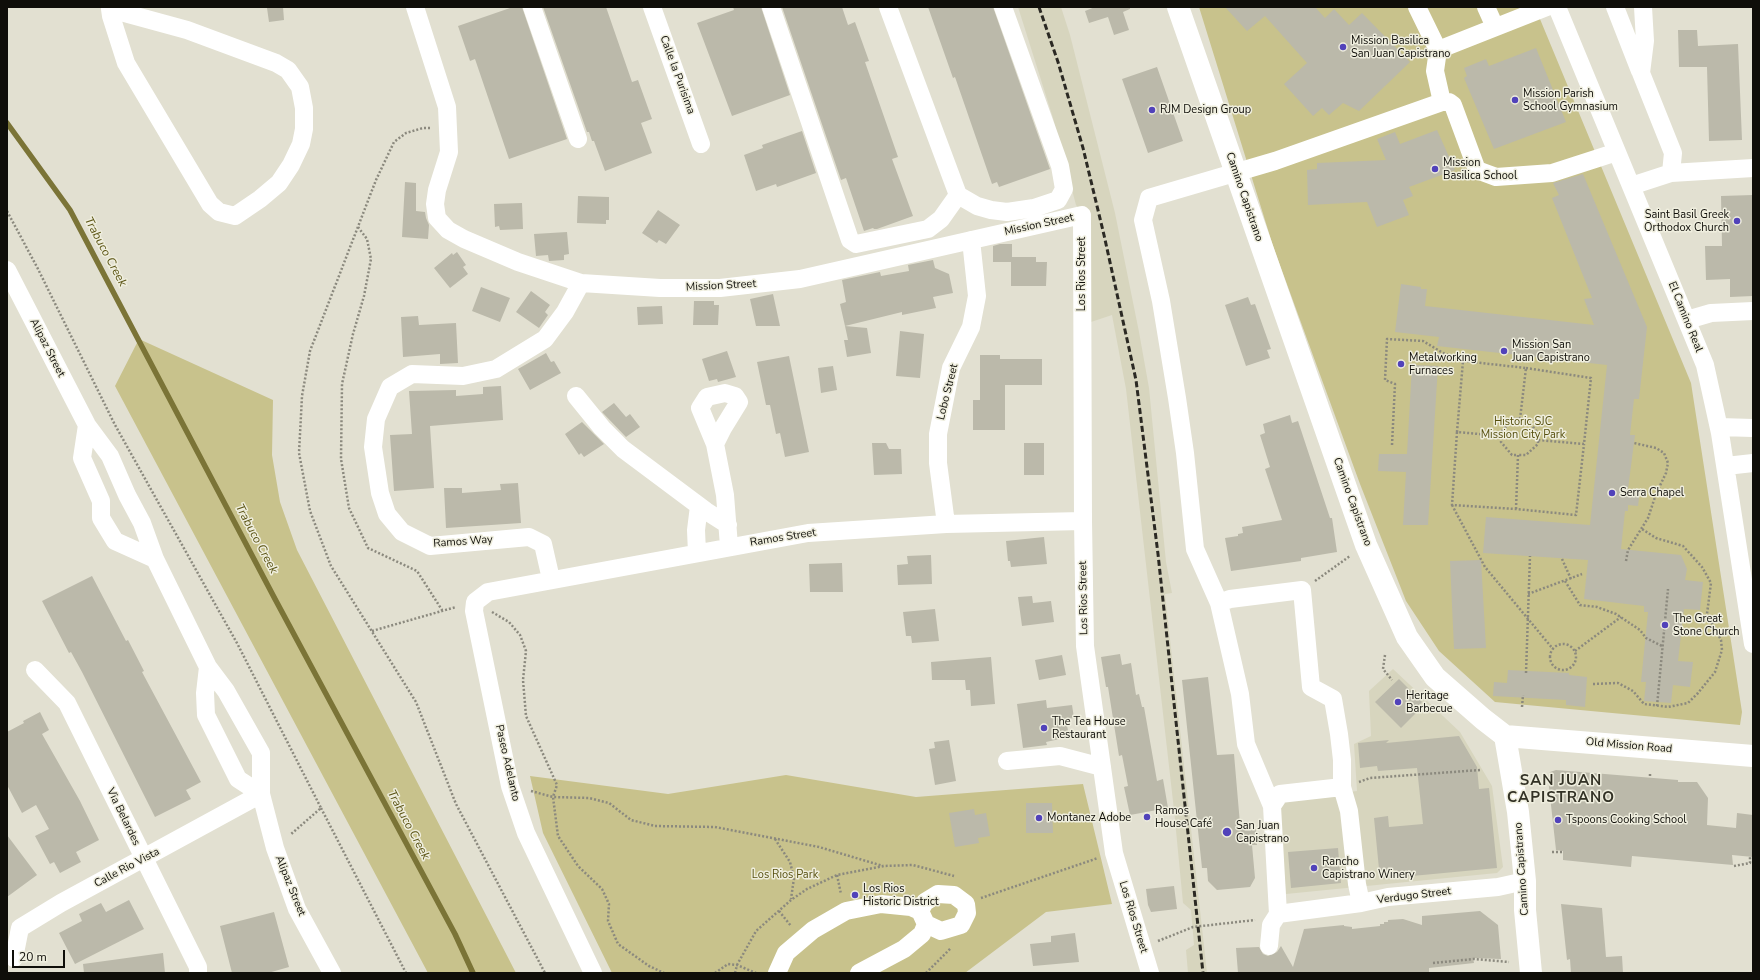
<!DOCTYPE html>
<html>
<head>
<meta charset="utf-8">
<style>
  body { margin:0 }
  #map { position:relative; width:1760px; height:980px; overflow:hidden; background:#e2e0d1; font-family:"Nunito Sans",sans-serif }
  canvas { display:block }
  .frame { position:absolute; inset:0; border:8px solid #0f0e09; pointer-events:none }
  .scale { position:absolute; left:12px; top:950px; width:53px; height:18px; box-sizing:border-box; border:2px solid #0f0e09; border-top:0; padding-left:5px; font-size:12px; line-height:14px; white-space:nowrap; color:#0f0e09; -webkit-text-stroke:3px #efeede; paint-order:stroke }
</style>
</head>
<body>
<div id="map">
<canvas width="1760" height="980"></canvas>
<div class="frame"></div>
<div class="scale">20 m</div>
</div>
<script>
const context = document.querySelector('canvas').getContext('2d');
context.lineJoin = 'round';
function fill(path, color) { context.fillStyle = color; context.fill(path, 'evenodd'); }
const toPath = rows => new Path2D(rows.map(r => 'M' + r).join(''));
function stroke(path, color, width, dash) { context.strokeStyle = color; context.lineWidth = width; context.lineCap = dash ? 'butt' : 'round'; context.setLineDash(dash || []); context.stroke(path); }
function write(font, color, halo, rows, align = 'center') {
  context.font = font + ' "Nunito Sans",sans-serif'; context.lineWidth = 3; context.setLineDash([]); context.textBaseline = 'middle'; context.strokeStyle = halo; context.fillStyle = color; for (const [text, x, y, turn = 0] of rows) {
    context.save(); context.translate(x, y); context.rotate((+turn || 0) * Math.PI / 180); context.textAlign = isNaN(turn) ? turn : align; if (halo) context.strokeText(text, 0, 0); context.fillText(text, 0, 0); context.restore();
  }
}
const built = toPath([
  [1018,7,1061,7,1070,35,1115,213,1139,332,1149,388,1166,562,1172,593,1165,594,1207,973,1188,973,1186,950,1194,945,1191,910,1183,903,1174,810,1126,389,1112,315,1091,322,1091,277,1085,216,1076,205,1053,118],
  [1393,669,1460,732,1492,786,1503,867,1497,873,1286,894,1278,810,1288,799,1357,791,1354,744,1371,736,1369,691]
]);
const green = toPath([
  [1199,7,1535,7,1691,383,1742,712,1740,725,1495,702,1439,651,1406,601,1360,484,1273,246],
  [139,339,273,400,272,455,280,502,297,550,516,973,428,973,115,386],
  [786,775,916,797,1083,784,1112,904,1046,912,965,973,612,973,543,833,530,776,668,794]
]);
const stream = toPath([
  [7,123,70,210,275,599,455,934,473,973]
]);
const building = toPath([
  [283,7,284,20,269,22,267,8],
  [513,7,522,7,567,139,509,159,475,59,470,61,458,26],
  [543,7,606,7,632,82,638,80,652,119,641,123,652,153,605,171,594,141,592,141,589,132,587,132],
  [733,7,761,7,790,95,732,116,697,23,734,10],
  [782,7,842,7,848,25,855,22,869,61,865,62,898,157,892,159,913,216,877,229,874,229,873,228,864,231,846,178,841,180],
  [928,7,993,7,1050,169,999,187,997,182,992,184,955,77,953,78],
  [1095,7,1130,7,1130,9,1123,12,1129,30,1114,35,1108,17,1089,23,1085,11],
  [1225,7,1315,7,1325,18,1334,9,1349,25,1362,13,1410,62,1359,111,1343,103,1329,115,1322,108,1313,116,1284,84,1307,63,1265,16,1247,31],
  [1678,30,1697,30,1698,46,1738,44,1742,140,1709,141,1707,67,1679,67],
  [1536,48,1566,122,1494,149,1464,78,1467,76,1464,68,1486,59,1489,66],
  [1157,67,1183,141,1148,153,1122,79],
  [1437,130,1455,170,1409,187,1413,196,1403,200,1409,215,1377,227,1367,202,1308,205,1307,170,1317,169,1317,163,1386,160,1377,139,1395,132,1400,144],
  [802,131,816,173,777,187,776,184,756,191,744,155,763,148,762,145],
  [1583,174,1647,327,1639,399,1634,399,1630,435,1635,435,1628,489,1640,490,1638,506,1628,505,1628,511,1625,511,1621,549,1681,555,1687,569,1685,580,1703,582,1700,610,1684,609,1678,661,1693,662,1690,687,1673,685,1671,703,1644,701,1646,682,1641,682,1648,612,1644,612,1644,606,1584,599,1588,560,1483,553,1486,517,1590,525,1607,365,1437,346,1439,337,1395,332,1401,284,1421,287,1421,289,1427,289,1425,306,1594,325,1584,299,1592,298,1552,198,1559,195,1553,183],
  [405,182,416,183,416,211,425,212,426,218,429,225,428,239,402,237],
  [1753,195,1753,296,1730,297,1730,279,1706,280,1705,246,1722,246,1721,196],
  [578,196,609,197,609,220,606,220,606,224,577,223],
  [522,203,523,229,500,230,499,226,495,227,494,204],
  [658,210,680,225,666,244,659,240,657,243,642,233],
  [567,232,569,254,564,255,564,260,549,261,548,255,536,256,534,234],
  [1000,244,1012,244,1012,257,1036,257,1036,262,1047,262,1046,286,1011,286,1011,262,993,262,993,246],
  [457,252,466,265,463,267,468,274,450,288,434,268,452,253,453,255],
  [933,260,935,268,949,274,953,293,933,297,936,308,902,315,902,312,845,326,840,304,846,302,842,280,880,272,881,276,909,271,908,265],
  [481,287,510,298,500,322,472,311],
  [531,291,550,305,545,312,548,315,539,328,516,312],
  [773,294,780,326,756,326,750,299],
  [1248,297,1251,305,1255,304,1271,349,1267,350,1270,358,1246,366,1225,305],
  [694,301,714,301,714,305,719,305,718,325,693,325],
  [662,306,663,324,638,325,637,307],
  [418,316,419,325,456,323,458,363,440,364,440,354,403,357,401,317],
  [845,326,867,328,871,353,847,357,844,340,848,340],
  [900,331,924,334,920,378,896,376],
  [727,351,736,377,718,382,717,379,709,381,702,359],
  [546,353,551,362,554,361,561,373,530,390,518,369],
  [980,355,1000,355,1000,359,1042,359,1042,385,1005,385,1005,430,973,430,973,400,980,400],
  [789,356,809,452,785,457,780,433,776,434,770,405,766,405,757,362],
  [1412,365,1438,366,1428,525,1403,525,1406,472,1378,471,1379,454,1407,454],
  [833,366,837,390,821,393,818,368],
  [501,386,503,420,430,426,434,488,394,491,390,435,412,434,409,391,456,390,456,396,483,394,483,387],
  [614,403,626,417,630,414,640,427,626,437,602,412],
  [1290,415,1292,423,1298,421,1330,518,1332,518,1337,552,1301,558,1301,561,1231,571,1225,538,1238,536,1238,534,1243,533,1242,527,1282,520,1265,469,1270,467,1260,435,1265,433,1263,424],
  [582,422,604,444,584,457,581,453,579,455,565,434],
  [872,443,886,443,889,449,901,449,902,474,874,475],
  [1024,443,1044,443,1044,475,1024,475],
  [518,483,521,523,446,528,444,488,462,488,462,493,501,490,500,484],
  [1044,537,1047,564,1011,567,1010,561,1008,561,1006,541],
  [931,555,932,584,898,585,897,565,908,564,907,556],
  [1481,560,1486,648,1454,649,1450,561],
  [842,563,843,592,810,592,809,564],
  [92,576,126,641,128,640,144,671,142,672,201,782,186,790,191,799,155,817,82,672,71,652,69,653,42,601],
  [1032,596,1033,603,1051,601,1054,622,1022,626,1018,597],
  [935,609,939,641,912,643,911,636,906,636,903,612],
  [1120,654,1122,665,1131,663,1136,695,1139,694,1142,707,1144,707,1157,781,1163,779,1168,808,1130,815,1124,787,1128,786,1122,755,1119,756,1108,687,1106,687,1101,657],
  [1062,655,1066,675,1039,680,1035,660],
  [991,657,995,704,971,706,970,690,966,690,965,680,932,680,931,662],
  [1508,670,1569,673,1569,675,1587,677,1585,707,1566,705,1566,700,1493,696,1494,682,1507,683],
  [1208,677,1217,755,1234,754,1240,824,1243,823,1244,830,1256,829,1257,845,1252,845,1255,878,1250,887,1217,890,1208,881,1207,868,1202,868,1182,680],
  [1399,679,1422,702,1415,709,1418,711,1401,728,1375,702],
  [1046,700,1047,708,1072,705,1074,718,1066,719,1069,737,1046,742,1047,745,1023,748,1017,704],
  [40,712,49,730,42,734,80,801,99,840,76,852,81,862,60,873,54,862,50,864,35,836,49,829,36,805,22,813,7,785,7,732,24,723,23,721],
  [1459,736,1477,767,1479,789,1489,788,1497,868,1380,879,1374,818,1388,816,1389,827,1423,824,1417,768,1378,771,1377,766,1360,768,1358,743,1389,740,1386,743],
  [949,740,956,781,935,785,929,749,935,748,934,742],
  [1556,770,1678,780,1678,782,1697,782,1708,798,1707,825,1736,828,1737,813,1753,815,1753,857,1732,855,1733,865,1632,856,1631,867,1563,860,1563,851,1556,850,1548,778,1550,772],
  [1026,803,1052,803,1053,833,1026,833],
  [974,809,975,815,986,813,990,836,978,838,979,843,955,847,949,813],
  [7,835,37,875,7,897],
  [1338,848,1341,883,1291,888,1288,852],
  [1174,886,1177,909,1151,912,1148,905,1146,889],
  [129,900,144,929,75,964,59,933,82,921,79,914,101,903,106,912],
  [1561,904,1602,908,1606,957,1622,956,1623,973,1571,973,1570,959,1567,960],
  [1480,911,1498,925,1501,959,1473,958,1474,963,1429,968,1429,973,1238,973,1236,948,1259,947,1263,954,1268,956,1277,952,1281,946,1293,967,1304,929,1344,925,1344,926,1352,927,1352,929,1380,926,1380,924,1384,924,1384,922,1388,922,1388,920,1403,919,1422,925,1422,916],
  [274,912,289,967,268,973,232,973,220,926],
  [1075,933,1079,962,1033,966,1030,944,1051,942,1051,936],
  [163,953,165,973,84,973,83,964]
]);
const path = toPath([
  [430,128,423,128,406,133,394,142,376,180,310,351,302,396,299,453,310,511,331,566,416,702,456,804,545,973],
  [7,211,38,269,115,425,238,645,321,808,290,835],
  [358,227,367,239,371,259,364,296,353,334,342,384,341,459,349,508,368,548,417,571,442,610],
  [1526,368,1591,378,1584,444,1538,440],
  [1457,432,1452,505,1516,509,1576,515,1584,444],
  [1501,436,1457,432,1463,361,1526,368,1520,419],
  [1392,445,1395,384,1385,380,1387,339,1423,341,1443,353,1463,361],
  [1452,505,1485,567,1553,649],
  [1516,509,1518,455,1512,455,1501,442,1502,431,1514,418,1527,420,1538,433,1538,444,1526,455,1518,455],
  [1562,559,1571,579],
  [1626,561,1628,550,1648,518,1656,494,1666,473,1668,463,1664,453,1656,448,1634,443],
  [1315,581,1350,556],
  [1565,581,1580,605,1597,607,1616,614,1640,630,1646,638,1662,646],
  [1528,594,1582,574],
  [492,612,509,622,520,635,526,651,523,680,526,716,557,785,553,797,558,836,578,866,602,889,609,904,608,921,618,944,649,966,664,973],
  [372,631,456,607],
  '1550 657a13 13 0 1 1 26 0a13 13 0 1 1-26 0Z',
  [1575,651,1621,617],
  [1385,655,1383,669,1392,680],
  [1526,673,1530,556],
  [1593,684,1618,683,1633,691,1644,704,1668,707,1688,703,1698,693,1715,672,1722,650,1721,640,1707,614,1711,583,1702,567,1683,546,1656,538,1642,529],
  [1657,706,1668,589],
  [1522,707,1523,695],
  [1431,712,1434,709],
  [1650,774,1650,777],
  [1359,782,1370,778,1480,770],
  [531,791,553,797,589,798,609,803,631,820,655,826,715,827,819,847,883,866],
  [321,808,406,973],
  [775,839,790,862,794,878,791,899],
  [1552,852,1563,852],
  [1734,866,1750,863,1750,857],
  [837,875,841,894],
  [981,898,1098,858],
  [779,911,791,926],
  [1158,941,1193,927,1255,920],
  [1433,963,1474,959,1509,962],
  [715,973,728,964,737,965,756,973],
  [735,973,737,965,756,931,791,900,807,889,837,875,884,866,913,865,954,876],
  [926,973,951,948]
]);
const minor = toPath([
  [110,7,110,9,111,16,126,63,210,204,219,212,235,216,260,199,279,183,291,165,301,144,304,129,304,108,300,87,288,70,276,63,187,30,110,9],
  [415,7,447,107,449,152,437,190,435,204,437,218,448,230,464,239,518,262,581,283,660,288,720,288,800,279,1082,215,1083,521,1085,646,1114,853,1150,973],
  [532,7,578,139],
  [652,7,701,144],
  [771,7,850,240,856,244,928,229,941,219,958,195],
  [888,7,958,195],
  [1417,7,1438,50,1547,7],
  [1486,7,1495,27],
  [1557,7,1705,365,1720,433,1753,644],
  [1615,7,1640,71],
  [1643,7,1645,41,1641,73,1673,153,1671,173],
  [1438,50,1435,71,1442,102],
  [1631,186,1671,173,1753,168],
  [958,195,977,206,991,210,1007,212,1034,208,1058,200,1064,189,1060,166,1003,7],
  [7,270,87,425,110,456,127,495,142,523,155,559,208,667,226,691,261,753,261,794,275,848,297,909,332,973],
  [1687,320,1711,313,1753,311],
  [576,396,602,428,623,449,706,511,728,525],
  [87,425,82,458,101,501,101,518,115,541,155,559],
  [1719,427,1753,428],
  [715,444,723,428,739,402,735,396,725,393,707,397,700,408,715,444,725,495,729,546],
  [1726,466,1753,463],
  [946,524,938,463,938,434,951,368,971,327,977,296,971,240],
  [697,553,696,530,699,506],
  [551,579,543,544,529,537,430,546,402,532,387,514,380,493,373,447,376,419,390,387,412,374,463,376,496,369,545,339,565,312,581,283],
  [1219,603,1230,599,1302,590,1311,687,1333,699,1339,734,1342,760,1342,787,1349,811,1357,884,1361,903],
  [208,667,205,693,206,715,238,779,261,794],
  [35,670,67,703,198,967,198,973],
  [1007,761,1060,756,1102,767],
  [1272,806,1280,794,1342,787],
  [920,911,925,902,938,894,954,895,966,904,967,913,961,925,941,931,926,924],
  [1278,914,1361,903,1388,897,1498,887,1525,881],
  [1269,946,1271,925,1278,914,1272,806,1246,744,1240,694,1219,603,1195,549,1185,453,1177,398,1161,301,1143,220,1149,198,1275,161,1442,102,1449,102,1453,105,1477,170,1496,177,1552,173,1617,152],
  [14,958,20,928,61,903,261,794],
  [593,973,526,833,510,786,474,611,475,602,488,592,808,533,946,524,1083,521],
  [777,973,786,953,813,930,846,911,881,904,911,907,920,911,926,924,922,934,904,949,859,973]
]);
const major = toPath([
  [1178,7,1366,545,1407,637,1435,677,1483,719,1505,736,1518,812,1525,881,1525,910,1531,973],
  [1505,736,1753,756]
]);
const rail = toPath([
  [1039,7,1058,62,1083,148,1104,235,1136,380,1158,554,1203,973]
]);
const markers = [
  [1343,47,4,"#5142ba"],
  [1515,100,4,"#5142ba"],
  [1152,110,4,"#5142ba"],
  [1435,169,4,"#5142ba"],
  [1737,221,4,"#5142ba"],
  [1504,351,4,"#5142ba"],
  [1401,364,4,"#5142ba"],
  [1612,493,4,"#5142ba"],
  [1665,625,4,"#5142ba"],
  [1398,702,4,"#5142ba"],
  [1044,728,4,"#5142ba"],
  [1147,817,4,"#5142ba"],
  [1039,818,4,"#5142ba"],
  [1558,820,4,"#5142ba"],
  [1227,832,5,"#5142ba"],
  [1314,868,4,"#5142ba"],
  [855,895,4,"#5142ba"]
];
const poiNames = [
  ["Mission Basilica",1351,41],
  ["San Juan Capistrano",1351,54],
  ["Mission Parish",1523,94],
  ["School Gymnasium",1523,107],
  ["RJM Design Group",1160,110],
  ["Mission",1443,163],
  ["Basilica School",1443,176],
  ["Saint Basil Greek",1729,215,"right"],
  ["Orthodox Church",1729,228,"right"],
  ["Mission San",1512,345],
  ["Juan Capistrano",1512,358],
  ["Metalworking",1409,358],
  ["Furnaces",1409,371],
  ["Serra Chapel",1620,493],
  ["The Great",1673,619],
  ["Stone Church",1673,632],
  ["Heritage",1406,696],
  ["Barbecue",1406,709],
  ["The Tea House",1052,722],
  ["Restaurant",1052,735],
  ["Ramos",1155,811],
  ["House Café",1155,824],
  ["Montanez Adobe",1047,818],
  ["Tspoons Cooking School",1566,820],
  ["San Juan",1236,826],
  ["Capistrano",1236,839],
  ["Rancho",1322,862],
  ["Capistrano Winery",1322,875],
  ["Los Rios",863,889],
  ["Historic District",863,902]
];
const streetNames = [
  ["Calle la Purisima",677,75,70],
  ["Camino Capistrano",1244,197,71],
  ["Mission Street",1039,225,-12],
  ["Los Rios Street",1082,274,-90],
  ["Mission Street",721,286,-3],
  ["El Camino Real",1685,317,68],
  ["Alipaz Street",47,348,63],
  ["Lobo Street",948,392,-76],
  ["Camino Capistrano",1352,502,70],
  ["Ramos Street",783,538,-9],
  ["Ramos Way",463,542,-4],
  ["Los Rios Street",1084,598,-91],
  ["Old Mission Road",1629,746,5],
  ["Paseo Adelanto",507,763,77],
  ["Via Belardes",123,817,64],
  ["Calle Rio Vista",127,868,-28],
  ["Camino Capistrano",1522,869,-94],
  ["Alipaz Street",290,886,68],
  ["Verdugo Street",1414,896,-7],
  ["Los Rios Street",1133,917,73]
];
const parkNames = [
  ["Historic SJC",1523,422],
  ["Mission City Park",1523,435],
  ["Los Rios Park",785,875]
];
const waterNames = [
  ["Trabuco Creek",105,252,62],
  ["Trabuco Creek",256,539,62],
  ["Trabuco Creek",408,825,62]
];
const districtNames = [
  ["SAN JUAN",1561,781],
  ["CAPISTRANO",1561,798]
];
fill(built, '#d7d5be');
fill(green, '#c8c28c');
stroke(stream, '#7b7437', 5.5);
fill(building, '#bbb9aa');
stroke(path, '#8b897e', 2.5, [2, 2]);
stroke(minor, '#fff', 18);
stroke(major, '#fff', 22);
stroke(rail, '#2b2923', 3, [6, 3]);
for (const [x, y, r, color] of markers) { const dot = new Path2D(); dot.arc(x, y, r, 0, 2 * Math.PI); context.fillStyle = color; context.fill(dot); stroke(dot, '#efeede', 1.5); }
write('11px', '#0f0e09', '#efeede', poiNames, 'left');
write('11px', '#0f0e09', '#efeede', streetNames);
write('11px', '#57500f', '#efeede', parkNames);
write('italic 12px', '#5b5414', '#efeede', waterNames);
context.letterSpacing = '1px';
write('bold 15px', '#323125', '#efeede', districtNames);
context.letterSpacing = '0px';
</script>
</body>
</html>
